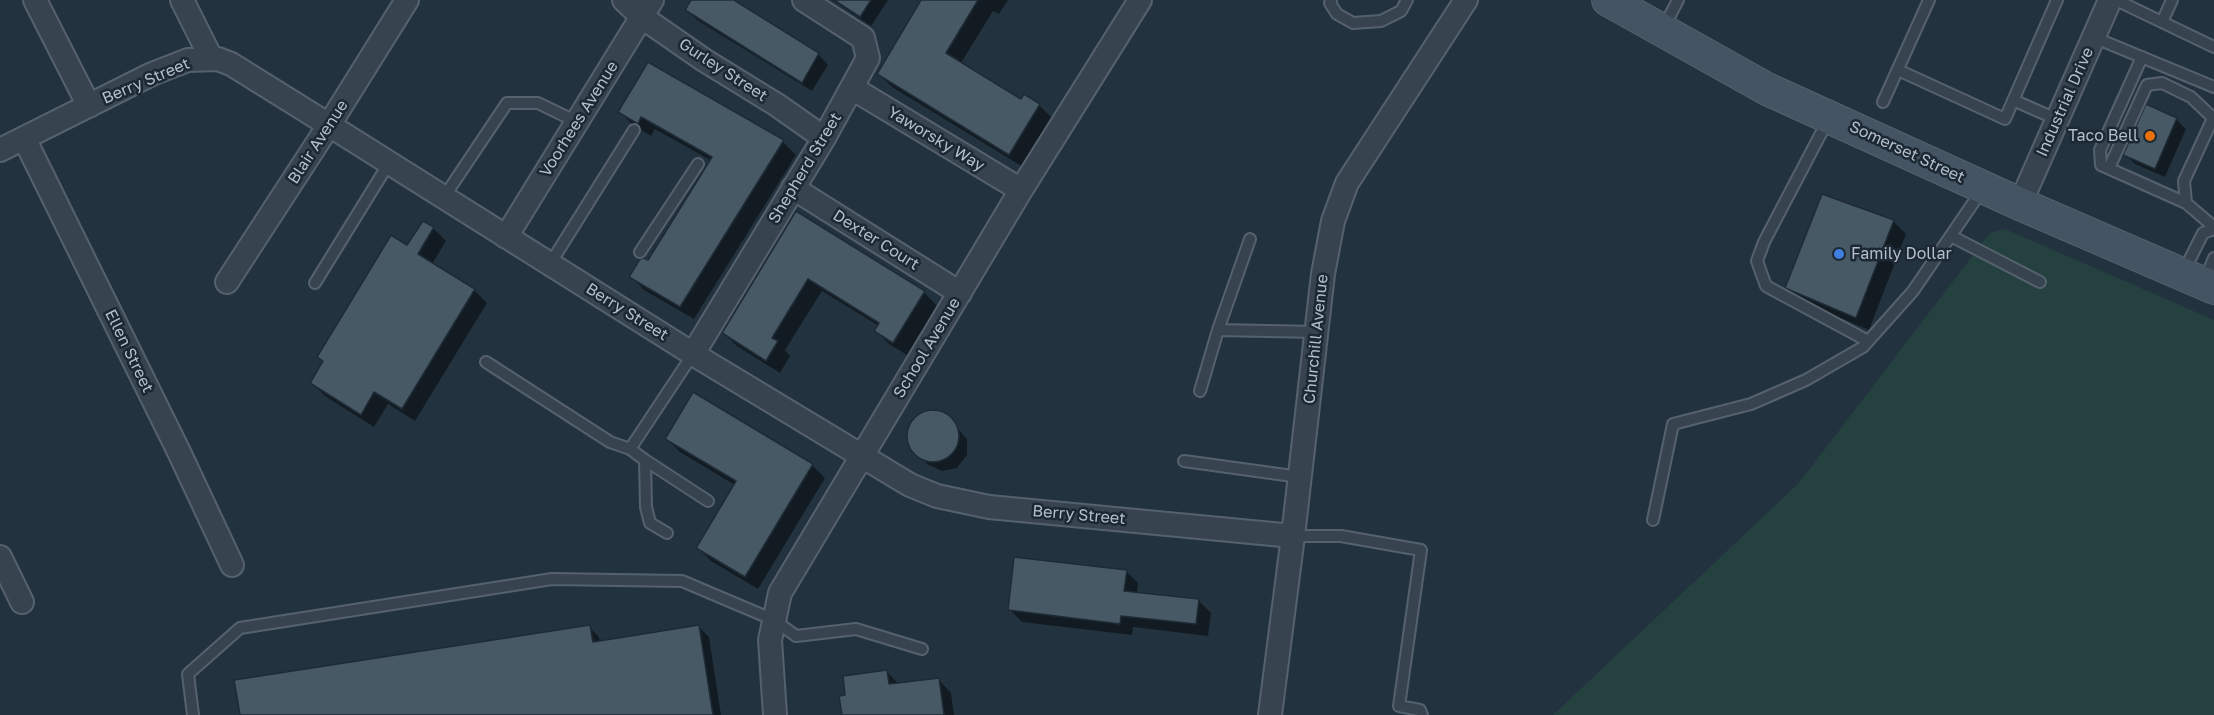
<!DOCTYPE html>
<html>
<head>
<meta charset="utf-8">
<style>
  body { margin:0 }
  canvas { display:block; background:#22333f }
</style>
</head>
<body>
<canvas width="2214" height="715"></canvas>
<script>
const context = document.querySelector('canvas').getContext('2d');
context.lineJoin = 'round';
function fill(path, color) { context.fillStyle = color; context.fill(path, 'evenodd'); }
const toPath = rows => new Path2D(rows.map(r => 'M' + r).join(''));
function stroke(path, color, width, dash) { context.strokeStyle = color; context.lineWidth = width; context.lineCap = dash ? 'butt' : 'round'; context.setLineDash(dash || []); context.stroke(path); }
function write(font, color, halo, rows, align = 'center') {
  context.font = font + ' "Golos Text",sans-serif'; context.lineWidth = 5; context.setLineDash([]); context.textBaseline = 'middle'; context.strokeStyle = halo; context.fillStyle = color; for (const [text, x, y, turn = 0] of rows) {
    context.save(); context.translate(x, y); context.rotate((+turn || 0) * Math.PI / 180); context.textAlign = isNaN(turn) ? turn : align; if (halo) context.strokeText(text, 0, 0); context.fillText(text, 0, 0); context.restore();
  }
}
const green = toPath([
  [2005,229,2214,320,2214,715,1553,715,1799,483,1990,233]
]);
const shadow = toPath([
  [693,0,731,0,819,55,828,65,812,91,697,20,687,10],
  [832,0,888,0,871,26],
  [923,0,1008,0,999,14,993,11,961,63,1022,101,1039,105,1052,118,1023,167,892,87,879,74],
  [620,112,783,142,796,155,694,319,644,290,631,276,649,262,712,161,655,129,651,136,633,125],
  [2176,119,2186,129,2165,177,2135,164,2125,154],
  [796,213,924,292,937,306,907,355,889,344,876,331,879,326,822,291,785,350,790,356,780,373,737,346,724,333],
  [1893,221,1906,234,1869,330,1800,301,1787,288],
  [433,228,446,241,432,264,474,290,487,303,415,421,388,404,374,427,325,396,312,383,408,247],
  [932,412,947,416,967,439,967,455,957,468,942,471,927,464,912,447,910,431,917,418],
  [667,439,812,465,825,478,758,589,711,561,698,548,735,485,680,452],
  [1126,571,1138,583,1137,594,1199,601,1211,613,1208,636,1133,627,1132,635,1022,622,1010,610],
  [589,627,599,637,600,642,699,627,709,637,721,715,241,715],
  [887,672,899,684,938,679,951,693,954,715,843,715,847,696]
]);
const building = toPath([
  [691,0,734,0,819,53,802,83,685,10,691,0],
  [834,0,871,0,860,17,834,0],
  [921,0,978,0,946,53,1021,99,1024,94,1040,104,1009,155,877,74,921,0],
  [648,62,784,140,680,307,629,277,640,259,644,258,648,260,712,157,641,117,638,124,618,112,648,62],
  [2146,104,2177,118,2155,169,2123,155,2146,104],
  [1822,194,1894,220,1856,318,1785,288,1822,194],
  [796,211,925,291,893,343,874,331,879,323,808,279,772,338,778,341,766,361,722,333,796,211],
  [423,221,434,227,418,254,475,289,402,409,374,392,361,415,310,383,323,361,317,357,391,235,407,245,423,221],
  [693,392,813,464,745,577,696,548,736,481,665,439,693,392],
  '907 436a26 26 0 1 1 52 0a26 26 0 1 1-52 0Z',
  [1014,557,1127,570,1124,591,1199,599,1196,624,1121,616,1120,624,1008,610,1014,557],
  [590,625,593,642,699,625,713,715,240,715,234,680,590,625],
  [887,670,889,684,939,678,944,715,842,715,839,696,845,695,843,676,887,670]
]);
const service = toPath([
  [1331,0,1330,3,1337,14,1353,23,1381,21,1401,11,1407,0],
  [2116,0,2214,47],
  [2162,22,2172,0],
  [1664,27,1678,0],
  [2093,37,2214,87],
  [2142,57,2100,150,2101,165,2186,203,2214,227],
  [1898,70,2005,119,2057,0],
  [2013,100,2056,119],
  [1883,102,1929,0],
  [1828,120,1764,242,1757,261,1766,286,1868,341],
  [2109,168,2147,85,2162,83,2191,97,2213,118],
  [444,197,507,103,538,103,577,122],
  [2186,203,2184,181,2214,116],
  [1951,236,2040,282],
  [640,252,698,164],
  [550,264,634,130],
  [2183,273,2203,233,2214,229],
  [2205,280,2214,258],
  [315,283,389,163],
  [1218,330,1317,332],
  [486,362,610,442,630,449,693,354],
  [1200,391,1218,330,1250,239],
  [630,449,645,460,646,507,650,523,667,533],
  [645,460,708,501],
  [1184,461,1300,477],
  [1653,520,1673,424,1751,404,1806,380,1863,347,1913,291,1982,190],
  [1293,536,1341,536,1421,550,1399,706,1420,710,1422,715],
  [193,715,188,674,240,628,552,579,682,581,774,620,796,636,856,629,922,649]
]);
const minor = toPath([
  [35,0,89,106],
  [182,0,211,58],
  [624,0,642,17,704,60,777,105,824,138],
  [852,88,1021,190],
  [24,138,179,452,232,565],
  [0,150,152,74,188,60,218,59,231,64,329,125,693,354,910,485,937,496,989,507,1293,536],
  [793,188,960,293],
  [2020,204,2110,0],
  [506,237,652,0],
  [227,282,329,125,407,0],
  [693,354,824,138,868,58,863,38,804,0],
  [0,557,22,602],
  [775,715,770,640,780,593,1021,190,1140,0],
  [1270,715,1293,536,1323,274,1333,221,1347,183,1466,0]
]);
const secondary = toPath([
  [1608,0,1767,89,2020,204,2214,288]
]);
const markers = [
  [2150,136,6,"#e8710a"],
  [1839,254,6,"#3f7fe0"]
];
const streetNames = [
  ["Gurley Street",723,70,33],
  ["Berry Street",146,81,-23],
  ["Industrial Drive",2065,102,-66],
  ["Voorhees Avenue",579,119,-58],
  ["Yaworsky Way",936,139,31],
  ["Blair Avenue",318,142,-57],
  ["Somerset Street",1907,152,25],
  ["Shepherd Street",805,168,-59],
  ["Dexter Court",876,240,32],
  ["Berry Street",627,312,32],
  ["Churchill Avenue",1316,339,-84],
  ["School Avenue",927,348,-59],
  ["Ellen Street",129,351,64],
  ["Berry Street",1079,515,5]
];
const poiNames = [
  ["Taco Bell",2138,136],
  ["Family Dollar",1851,254,"left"]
];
fill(green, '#24403f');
fill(shadow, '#0007');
fill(building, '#465965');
stroke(building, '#1e2b36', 1.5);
stroke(service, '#55626d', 14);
stroke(minor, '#55626d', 26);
stroke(secondary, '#55626d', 34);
stroke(service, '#37444f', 10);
stroke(minor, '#37444f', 22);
stroke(secondary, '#445462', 32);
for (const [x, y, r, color] of markers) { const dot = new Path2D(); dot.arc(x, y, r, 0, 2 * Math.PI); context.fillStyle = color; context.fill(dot); stroke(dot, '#1c2934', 2); }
write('16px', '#b3bfca', '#1c2934', streetNames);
write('16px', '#b3bfca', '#1c2934', poiNames, 'right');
</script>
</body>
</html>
